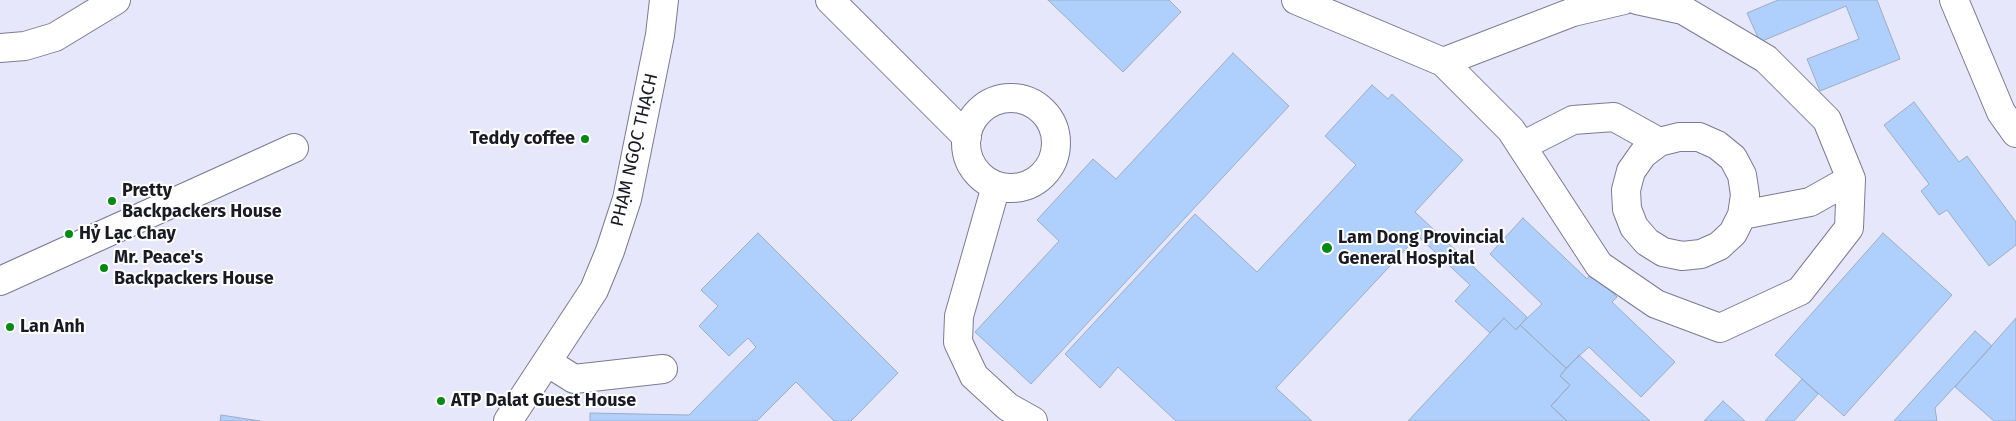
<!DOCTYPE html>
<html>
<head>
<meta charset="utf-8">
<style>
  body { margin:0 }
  canvas { display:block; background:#e7e7fc }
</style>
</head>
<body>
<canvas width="2016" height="421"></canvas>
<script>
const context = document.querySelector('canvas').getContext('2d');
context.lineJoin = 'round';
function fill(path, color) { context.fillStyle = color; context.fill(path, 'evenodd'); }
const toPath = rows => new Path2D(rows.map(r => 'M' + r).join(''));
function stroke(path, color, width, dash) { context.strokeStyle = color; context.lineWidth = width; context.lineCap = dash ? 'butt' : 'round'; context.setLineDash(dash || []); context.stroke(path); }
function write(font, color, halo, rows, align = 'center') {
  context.font = font + ' "Fira Sans",sans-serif'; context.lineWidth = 4; context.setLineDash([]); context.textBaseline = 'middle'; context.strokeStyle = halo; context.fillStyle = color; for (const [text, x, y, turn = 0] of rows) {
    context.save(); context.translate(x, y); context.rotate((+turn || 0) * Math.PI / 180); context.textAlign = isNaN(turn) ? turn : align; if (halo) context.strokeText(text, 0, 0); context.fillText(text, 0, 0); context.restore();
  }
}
const building = toPath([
  [1048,0,1169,0,1181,12,1123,72,1048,0],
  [1778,0,1877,0,1900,59,1820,91,1807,59,1859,39,1846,6,1760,42,1747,13,1778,0],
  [1233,53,1289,106,1031,384,975,332,1059,241,1037,220,1093,159,1116,179,1233,53],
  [1372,85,1388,99,1392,94,1463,160,1415,212,1527,317,1516,330,1504,318,1490,333,1455,301,1470,285,1418,236,1276,388,1312,421,1176,421,1118,367,1100,388,1065,354,1195,214,1257,272,1356,165,1325,136,1372,85],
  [1914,102,1959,162,1967,156,2016,222,2016,245,1989,266,1947,210,1939,215,1921,191,1929,184,1884,125,1914,102],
  [1523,218,1587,279,1592,273,1617,297,1612,302,1675,362,1641,397,1589,347,1566,368,1520,325,1542,304,1490,254,1523,218],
  [758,233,898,373,851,421,834,421,796,382,757,421,590,421,590,413,689,415,756,347,748,338,729,356,699,326,718,306,701,290,758,233],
  [1883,233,1952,295,1844,416,1775,355,1883,233],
  [1504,318,1516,330,1520,325,1566,368,1560,376,1570,385,1551,406,1567,421,1408,421,1504,318],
  [2016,318,2016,421,1994,421,1955,387,2016,318],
  [1975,331,1992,346,1935,408,1937,421,1894,421,1975,331],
  [1579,355,1650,421,1567,421,1551,406,1570,385,1560,376,1579,355],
  [1802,379,1818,394,1794,421,1765,421,1802,379],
  [1723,401,1745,421,1704,421,1723,401],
  [221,415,260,421,220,421,221,415]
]);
const minor = toPath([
  [830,0,967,137],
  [1296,0,1443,62,1511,130,1599,265,1656,304,1720,328,1800,291,1849,228,1851,179,1827,120,1766,59,1683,10,1637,0],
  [1954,0,2001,112,2016,133],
  [0,48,25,46,55,37,116,0],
  [1443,62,1573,12,1624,0],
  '966 143a45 45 0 1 1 90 0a45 45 0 1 1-90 0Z',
  [1522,146,1573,120,1614,117,1659,142,1679,137,1699,137,1717,145,1733,158,1742,175,1745,195,1742,215,1733,233,1719,246,1701,254,1682,256,1663,252,1647,242,1634,227,1627,209,1626,190,1631,171,1643,154,1659,142],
  [996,186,959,316,958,342,974,376,1008,407,1033,421],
  [1742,215,1810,202,1851,179],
  [0,281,294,148],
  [547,362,574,379,663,369],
  [508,421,594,290,610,251,627,199,660,35,664,0]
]);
const markers = [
  [585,139,5,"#048912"],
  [112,201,5,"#048912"],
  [69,234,5,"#048912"],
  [1327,248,6,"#048912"],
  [104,268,5,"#048912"],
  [10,327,5,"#048912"],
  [441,401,5,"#048912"]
];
const poiNames = [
  ["Teddy coffee",575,139,"right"],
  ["Pretty",122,191],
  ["Backpackers House",122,212],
  ["Hỷ Lạc Chay",79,234],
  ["Lam Dong Provincial",1338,238],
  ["General Hospital",1338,259],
  ["Mr. Peace's",114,258],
  ["Backpackers House",114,279],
  ["Lan Anh",20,327],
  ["ATP Dalat Guest House",451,401]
];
const streetNames = [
  ["PHẠM NGỌC THẠCH",635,150,-77]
];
fill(building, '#afcffd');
stroke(building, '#9dadc3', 1);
stroke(minor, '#7b7a92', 30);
stroke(minor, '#fff', 28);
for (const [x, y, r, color] of markers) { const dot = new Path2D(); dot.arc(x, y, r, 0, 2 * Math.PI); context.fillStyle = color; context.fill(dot); stroke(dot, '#fff', 2); }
write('bold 18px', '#1a1a24', '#fff', poiNames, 'left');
write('18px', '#1a1a24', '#fff', streetNames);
</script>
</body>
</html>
